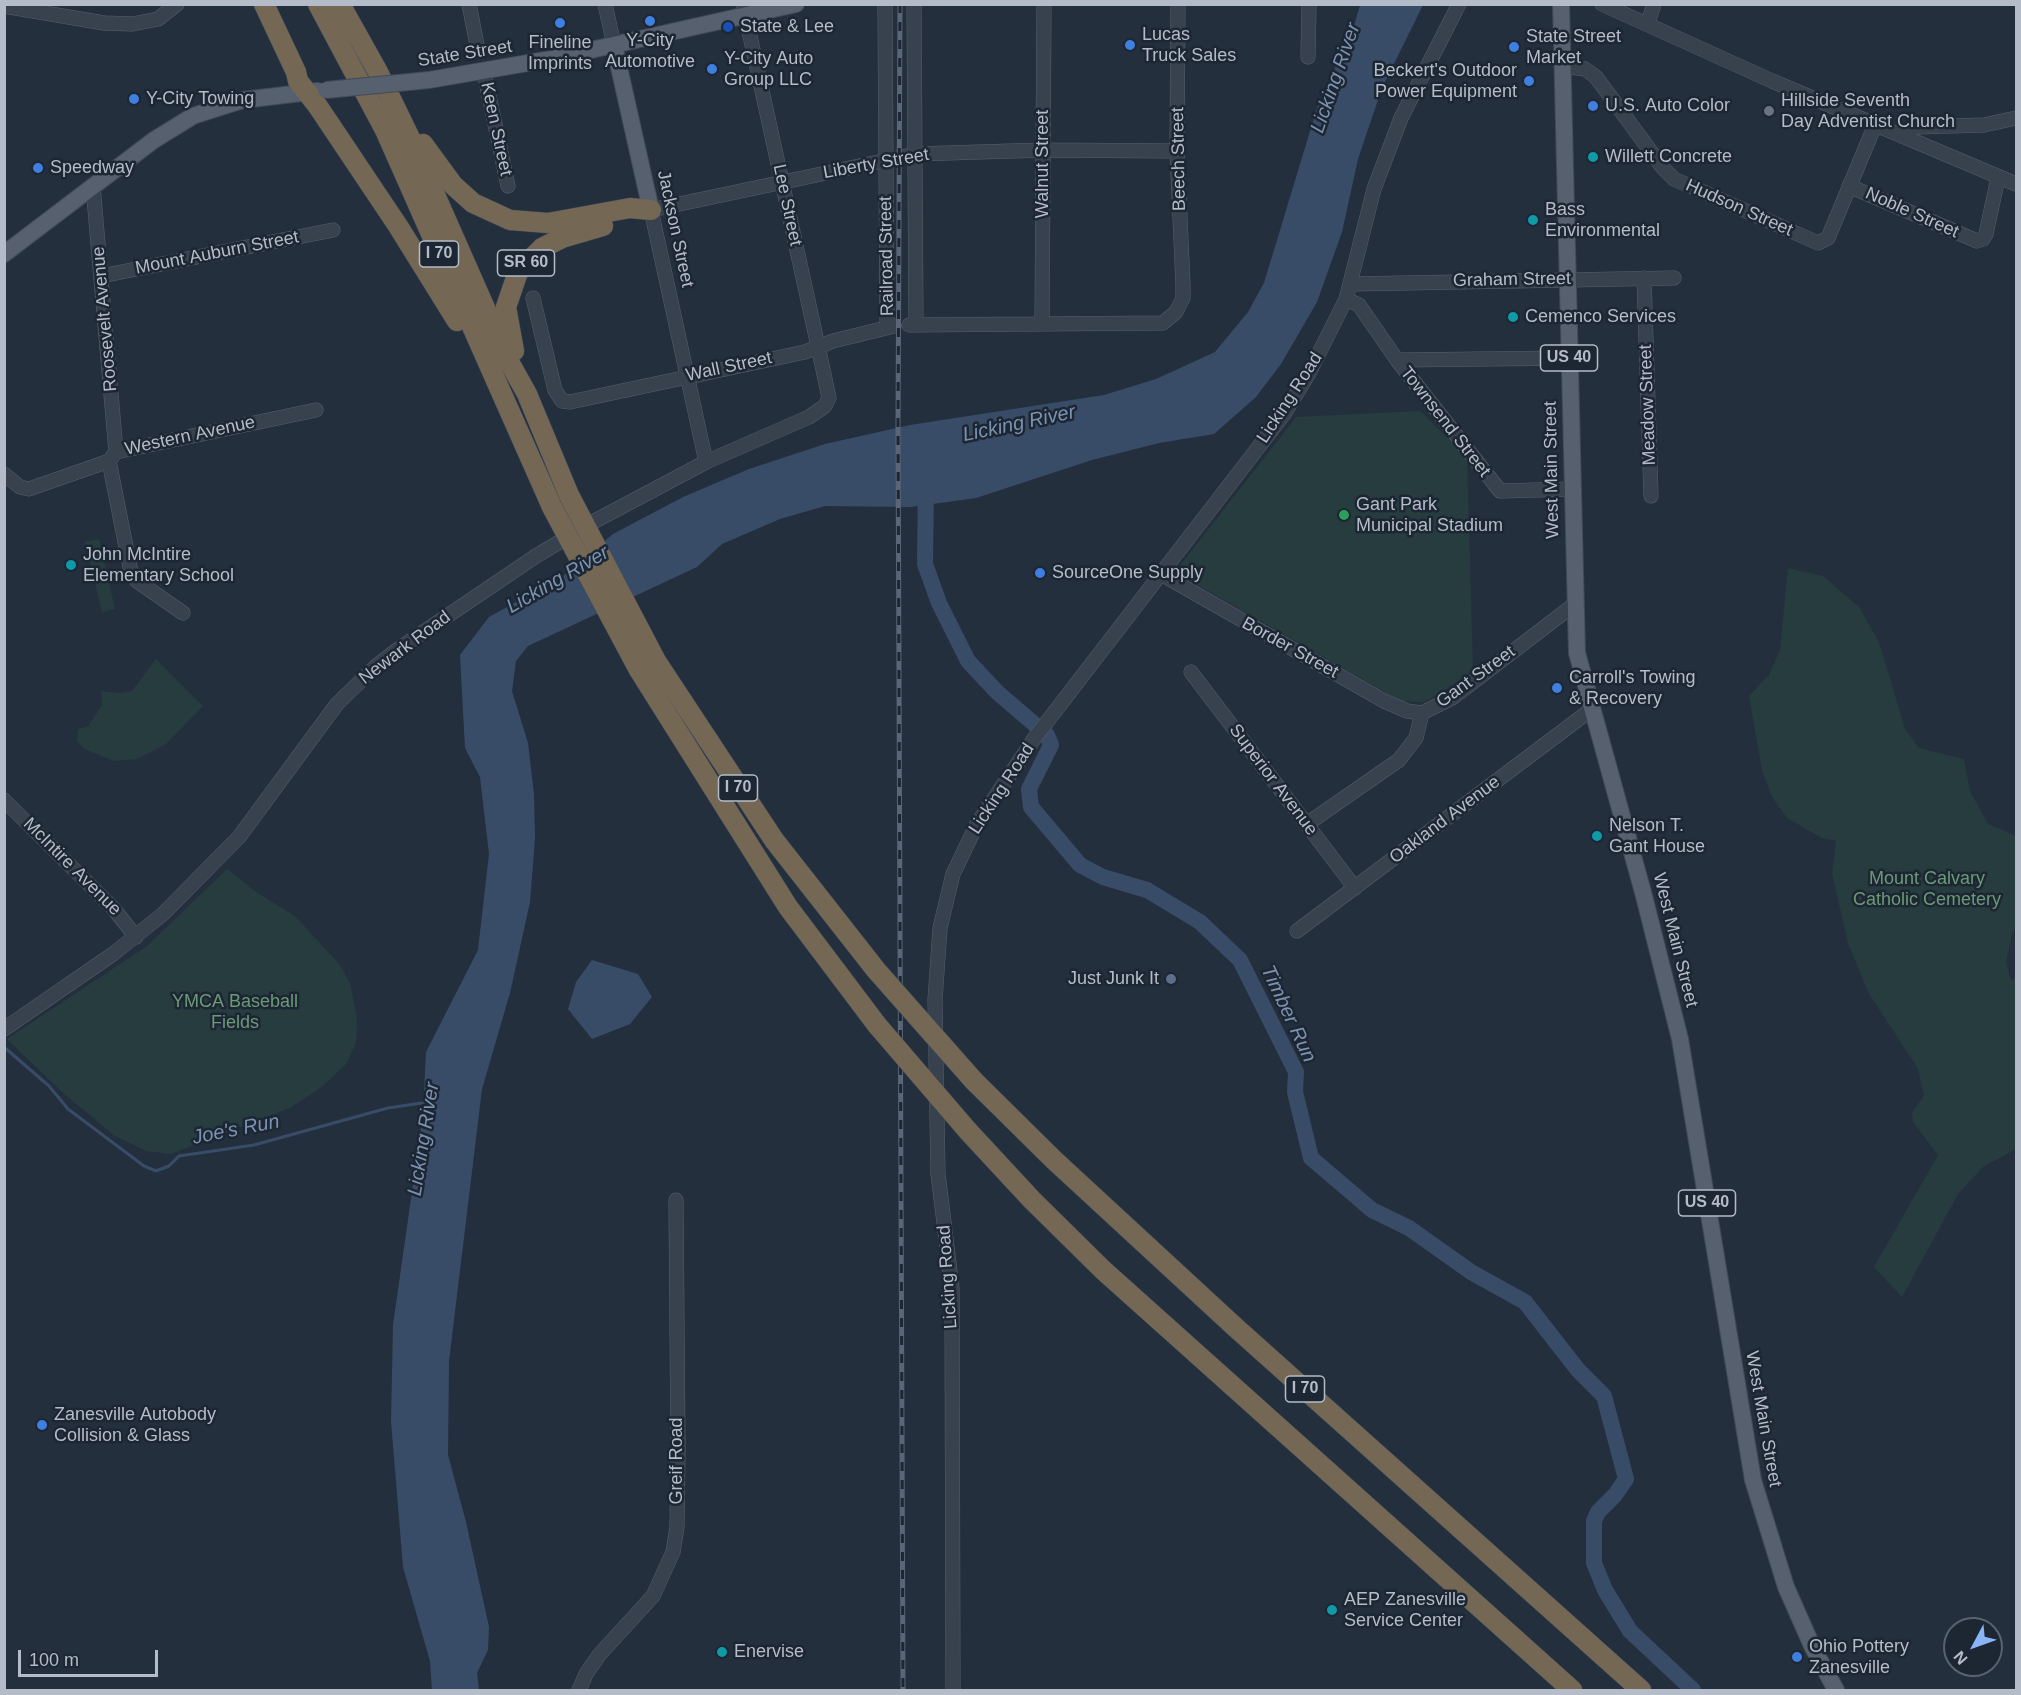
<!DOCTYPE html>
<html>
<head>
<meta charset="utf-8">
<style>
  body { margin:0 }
  #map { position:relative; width:2021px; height:1695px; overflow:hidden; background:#242f3e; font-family:Helvetica,sans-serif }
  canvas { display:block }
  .frame { position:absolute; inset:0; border:6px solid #b4bcc9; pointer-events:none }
  .north { position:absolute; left:1943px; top:1617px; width:60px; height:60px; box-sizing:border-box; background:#1d2633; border:2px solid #59626f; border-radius:50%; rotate:229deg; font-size:16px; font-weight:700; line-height:24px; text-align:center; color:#b4bcc9 }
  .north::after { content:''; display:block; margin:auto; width:21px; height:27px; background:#8ab4f8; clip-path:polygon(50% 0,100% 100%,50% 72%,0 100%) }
  .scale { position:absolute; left:18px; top:1650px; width:140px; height:27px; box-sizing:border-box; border:3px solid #b4bcc9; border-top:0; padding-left:8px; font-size:18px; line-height:21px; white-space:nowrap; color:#b4bcc9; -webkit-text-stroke:4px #1d2633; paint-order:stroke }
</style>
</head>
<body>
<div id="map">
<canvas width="2021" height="1695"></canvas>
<div class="frame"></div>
<div class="north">N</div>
<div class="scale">100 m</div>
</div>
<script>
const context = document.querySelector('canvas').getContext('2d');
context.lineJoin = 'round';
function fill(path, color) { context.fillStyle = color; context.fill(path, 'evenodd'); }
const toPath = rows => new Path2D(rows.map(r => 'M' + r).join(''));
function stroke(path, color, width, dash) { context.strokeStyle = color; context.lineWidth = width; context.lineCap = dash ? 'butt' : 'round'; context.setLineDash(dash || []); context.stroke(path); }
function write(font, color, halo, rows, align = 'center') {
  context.font = font + ' Helvetica,sans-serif'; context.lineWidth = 5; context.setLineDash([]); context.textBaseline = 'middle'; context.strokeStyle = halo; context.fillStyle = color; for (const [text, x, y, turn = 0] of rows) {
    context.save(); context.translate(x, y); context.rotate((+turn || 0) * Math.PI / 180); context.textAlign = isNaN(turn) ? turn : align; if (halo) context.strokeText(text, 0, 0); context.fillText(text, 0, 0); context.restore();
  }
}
const green = toPath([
  [1420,411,1467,457,1473,670,1453,685,1424,702,1400,701,1175,572,1296,417],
  [99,539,115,609,102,612,85,542],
  [1788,568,1823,576,1859,607,1879,642,1905,729,1919,748,1964,759,1970,791,1988,824,2016,836,2016,925,2012,934,2006,962,2011,980,2016,978,2016,1149,1983,1167,1958,1194,1902,1297,1874,1267,1938,1155,1913,1122,1912,1112,1924,1096,1918,1069,1868,992,1848,943,1832,873,1836,841,1822,838,1787,818,1772,797,1762,770,1749,696,1769,675,1780,650],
  [156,659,203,706,166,744,137,759,114,761,85,749,77,742,78,729,88,726,102,705,101,691,120,693,132,691],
  [227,869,256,892,295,916,340,965,350,983,357,1018,356,1043,346,1064,322,1087,290,1108,171,1154,146,1151,115,1136,63,1093,7,1039,147,946]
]);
const water = toPath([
  [1360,5,1423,5,1382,88,1358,159,1342,232,1317,302,1281,364,1256,397,1214,434,1159,443,1092,460,976,498,911,507,825,506,780,519,722,544,697,567,528,646,516,661,512,691,528,743,534,794,535,839,530,902,510,993,482,1089,449,1361,448,1455,466,1522,489,1627,488,1650,477,1673,479,1690,432,1690,430,1661,403,1567,391,1421,393,1325,423,1114,426,1052,478,950,489,854,480,777,465,748,460,655,489,617,563,576,613,534,683,497,749,469,825,444,910,425,1104,395,1156,379,1215,352,1248,312,1264,283,1317,108,1354,26],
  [592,960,638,974,652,997,630,1024,592,1039,568,1009,576,982]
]);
const stream = toPath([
  [4,1047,49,1086,68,1109,144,1166,156,1171,169,1166,179,1156,254,1145,388,1108,428,1102]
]);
const river = toPath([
  [926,484,925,564,939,603,968,661,997,692,1047,735,1051,745,1029,789,1031,807,1080,865,1103,877,1147,890,1200,922,1240,960,1296,1072,1295,1092,1311,1158,1372,1210,1409,1228,1471,1272,1525,1302,1578,1370,1604,1396,1626,1479,1615,1495,1598,1512,1594,1521,1594,1563,1605,1590,1630,1631,1693,1690]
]);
const minor = toPath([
  [469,4,477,45],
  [605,4,614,45],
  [885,4,887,327],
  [914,4,916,325],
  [1602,4,1772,81,2016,184],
  [4,6,104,23,132,24,158,19,177,4],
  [1648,23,1654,4],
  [1308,57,1309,4],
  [1563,66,1585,69,1596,77,1663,168,1674,179,1818,243,1828,238,1875,125],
  [484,72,508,186],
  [1904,137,1914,127,1984,125,2016,118],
  [93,186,116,452],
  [1849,186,1977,241,1983,239,1986,234,1998,178],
  [101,276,333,230],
  [1644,278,1651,496],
  [1351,284,1674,278],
  [533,298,555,390,562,401,570,402,805,352,833,341,894,326],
  [1346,299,1359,305,1397,360,1500,491,1572,489],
  [1042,324,1044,4],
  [909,325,1163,323,1176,312,1183,298,1183,285,1177,151,1178,4],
  [1397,360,1569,358],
  [109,461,131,572,137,581,183,613],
  [706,462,651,210,916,154,1043,150,1177,151],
  [4,474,20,487,29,489,109,461,116,452,316,410],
  [1161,574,1384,701,1407,711,1422,713],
  [1191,672,1355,888],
  [4,800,113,908,136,937],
  [1307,824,1399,760,1416,738,1422,713,1452,698,1575,604],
  [1297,931,1592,709],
  [4,1029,113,954,163,914,239,837,337,704,375,667,397,650,536,556,591,523,706,462,809,417,825,406,829,398,818,346,743,4],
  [579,1690,586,1674,599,1655,653,1596,673,1552,677,1527,678,1449,676,1200],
  [953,1690,952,1288,938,1174,935,1000,940,928,953,874,977,824,1036,736,1284,414,1309,373,1346,299,1374,189,1401,118,1459,4]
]);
const major = toPath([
  [1561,4,1577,653,1644,896,1680,1039,1753,1480,1786,1587,1813,1648,1836,1690],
  [614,45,651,210],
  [429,80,551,59,796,4],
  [4,254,154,140,193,116,243,100,318,91]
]);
const highway = toPath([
  [264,4,296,72,298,81,317,105,398,226,457,321],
  [318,4,385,130,552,507],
  [340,4,378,72,410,138,507,358,527,394,569,495],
  [423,144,453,185,473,203,510,220,548,223,630,208,651,210],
  [514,351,506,307,518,272,542,248,562,238,603,226],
  [656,661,774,840,876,970],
  [639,670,788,907,877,1025],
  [974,1081,1054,1160,1235,1327,1641,1690],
  [968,1131,1032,1200,1103,1270,1572,1690]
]);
const rail = toPath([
  [900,4,898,427,903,1690]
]);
const majorBridge = toPath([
  [326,90,429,80]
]);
const highwayBridge = toPath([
  [569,495,656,661],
  [552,507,639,670],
  [876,970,974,1081],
  [877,1025,968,1131]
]);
const markers = [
  [650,21,6,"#3f7fe0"],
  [560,23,6,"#3f7fe0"],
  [728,27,6,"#1a4fb4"],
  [1130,45,6,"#3f7fe0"],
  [1514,47,6,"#3f7fe0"],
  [712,69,6,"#3f7fe0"],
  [1529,81,6,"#3f7fe0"],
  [134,99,6,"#3f7fe0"],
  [1593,106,6,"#3f7fe0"],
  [1769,111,6,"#6b7280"],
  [1593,157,6,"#0f9aa8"],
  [38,168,6,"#3f7fe0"],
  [1533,220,6,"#0f9aa8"],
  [1513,317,6,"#0f9aa8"],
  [1344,515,6,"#2e9e5b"],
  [71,565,6,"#0f9aa8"],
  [1040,573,6,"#3f7fe0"],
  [1557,688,6,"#3f7fe0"],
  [1597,836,6,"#0f9aa8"],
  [1171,979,6,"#5c6f8a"],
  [42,1425,6,"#3f7fe0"],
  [1332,1610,6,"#0f9aa8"],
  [722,1652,6,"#0f9aa8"],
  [1797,1657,6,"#3f7fe0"]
];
const shields = [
  [439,254,39],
  [526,263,57],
  [1569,358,57],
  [738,788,39],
  [1707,1203,57],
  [1305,1389,39]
];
const shieldNames = [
  ["I 70",439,254],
  ["SR 60",526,263],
  ["US 40",1569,358],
  ["I 70",738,788],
  ["US 40",1707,1203],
  ["I 70",1305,1389]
];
const poiNames = [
  ["State & Lee",740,27],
  ["Lucas",1142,35],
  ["Truck Sales",1142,56],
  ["State Street",1526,37],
  ["Market",1526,58],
  ["Y-City",650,41,"center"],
  ["Automotive",650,62,"center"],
  ["Fineline",560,43,"center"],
  ["Imprints",560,64,"center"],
  ["Y-City Auto",724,59],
  ["Group LLC",724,80],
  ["Beckert's Outdoor",1517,71,"right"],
  ["Power Equipment",1517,92,"right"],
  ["Y-City Towing",146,99],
  ["Hillside Seventh",1781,101],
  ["Day Adventist Church",1781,122],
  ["U.S. Auto Color",1605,106],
  ["Willett Concrete",1605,157],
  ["Speedway",50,168],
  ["Bass",1545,210],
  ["Environmental",1545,231],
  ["Cemenco Services",1525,317],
  ["Gant Park",1356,505],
  ["Municipal Stadium",1356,526],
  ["John McIntire",83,555],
  ["Elementary School",83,576],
  ["SourceOne Supply",1052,573],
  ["Carroll's Towing",1569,678],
  ["& Recovery",1569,699],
  ["Nelson T.",1609,826],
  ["Gant House",1609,847],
  ["Just Junk It",1159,979,"right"],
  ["Zanesville Autobody",54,1415],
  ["Collision & Glass",54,1436],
  ["AEP Zanesville",1344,1600],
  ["Service Center",1344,1621],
  ["Ohio Pottery",1809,1647],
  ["Zanesville",1809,1668],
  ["Enervise",734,1652]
];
const streetNames = [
  ["State Street",465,54,-9],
  ["Keen Street",496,129,78],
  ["Beech Street",1179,159,-91],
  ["Liberty Street",876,164,-10],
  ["Walnut Street",1043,164,-90],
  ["Lee Street",787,205,78],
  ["Hudson Street",1739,208,24],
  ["Noble Street",1912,213,24],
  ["Jackson Street",675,229,78],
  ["Mount Auburn Street",217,253,-11],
  ["Railroad Street",887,256,-91],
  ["Graham Street",1512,280,-1],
  ["Roosevelt Avenue",105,319,-95],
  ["Wall Street",729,367,-12],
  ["Licking Road",1290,398,-57],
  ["Meadow Street",1648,405,-92],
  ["Townsend Street",1445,422,52],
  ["Western Avenue",190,436,-12],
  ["West Main Street",1552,470,-91],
  ["Newark Road",405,648,-37],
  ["Border Street",1290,648,29],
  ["Gant Street",1476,677,-36],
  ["Superior Avenue",1273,780,53],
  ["Licking Road",1002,789,-57],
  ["Oakland Avenue",1445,820,-37],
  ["McIntire Avenue",72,867,45],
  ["West Main Street",1675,940,76],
  ["Licking Road",948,1277,-94],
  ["West Main Street",1763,1419,80],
  ["Greif Road",677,1461,-90]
];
const parkNames = [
  ["Mount Calvary",1927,879],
  ["Catholic Cemetery",1927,900],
  ["YMCA Baseball",235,1002],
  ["Fields",235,1023]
];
const waterNames = [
  ["Licking River",1336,78,-71],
  ["Licking River",1019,424,-12],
  ["Licking River",558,580,-30],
  ["Timber Run",1288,1014,65],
  ["Joe's Run",236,1130,-11],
  ["Licking River",424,1139,-81]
];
fill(green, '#263c3f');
fill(water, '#394c67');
stroke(stream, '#394c67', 3);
stroke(river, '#394c67', 16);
stroke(minor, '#565f6c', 15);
stroke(major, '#414a57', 18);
stroke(highway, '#434c59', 21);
stroke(minor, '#38414e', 14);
stroke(major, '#56606e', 16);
stroke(highway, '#746855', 20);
stroke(rail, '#5a6575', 5);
stroke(rail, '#1d2633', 3, [9]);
stroke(majorBridge, '#414a57', 18, []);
stroke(highwayBridge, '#434c59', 21, []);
stroke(majorBridge, '#56606e', 16);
stroke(highwayBridge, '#746855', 20);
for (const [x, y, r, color] of markers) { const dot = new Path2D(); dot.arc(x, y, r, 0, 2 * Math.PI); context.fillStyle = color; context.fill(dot); stroke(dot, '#1d2633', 2); }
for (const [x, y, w] of shields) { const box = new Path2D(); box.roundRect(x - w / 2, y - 13, w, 26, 4.5); context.fillStyle = '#1d2633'; context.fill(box); stroke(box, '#b4bcc9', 1.5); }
write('bold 16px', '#b4bcc9', null, shieldNames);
write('18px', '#b4bcc9', '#1d2633', poiNames, 'left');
write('18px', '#b4bcc9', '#1d2633', streetNames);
write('18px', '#6b9a76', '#1d2633', parkNames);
write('italic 20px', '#7c92b1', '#1d2633', waterNames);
</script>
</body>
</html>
